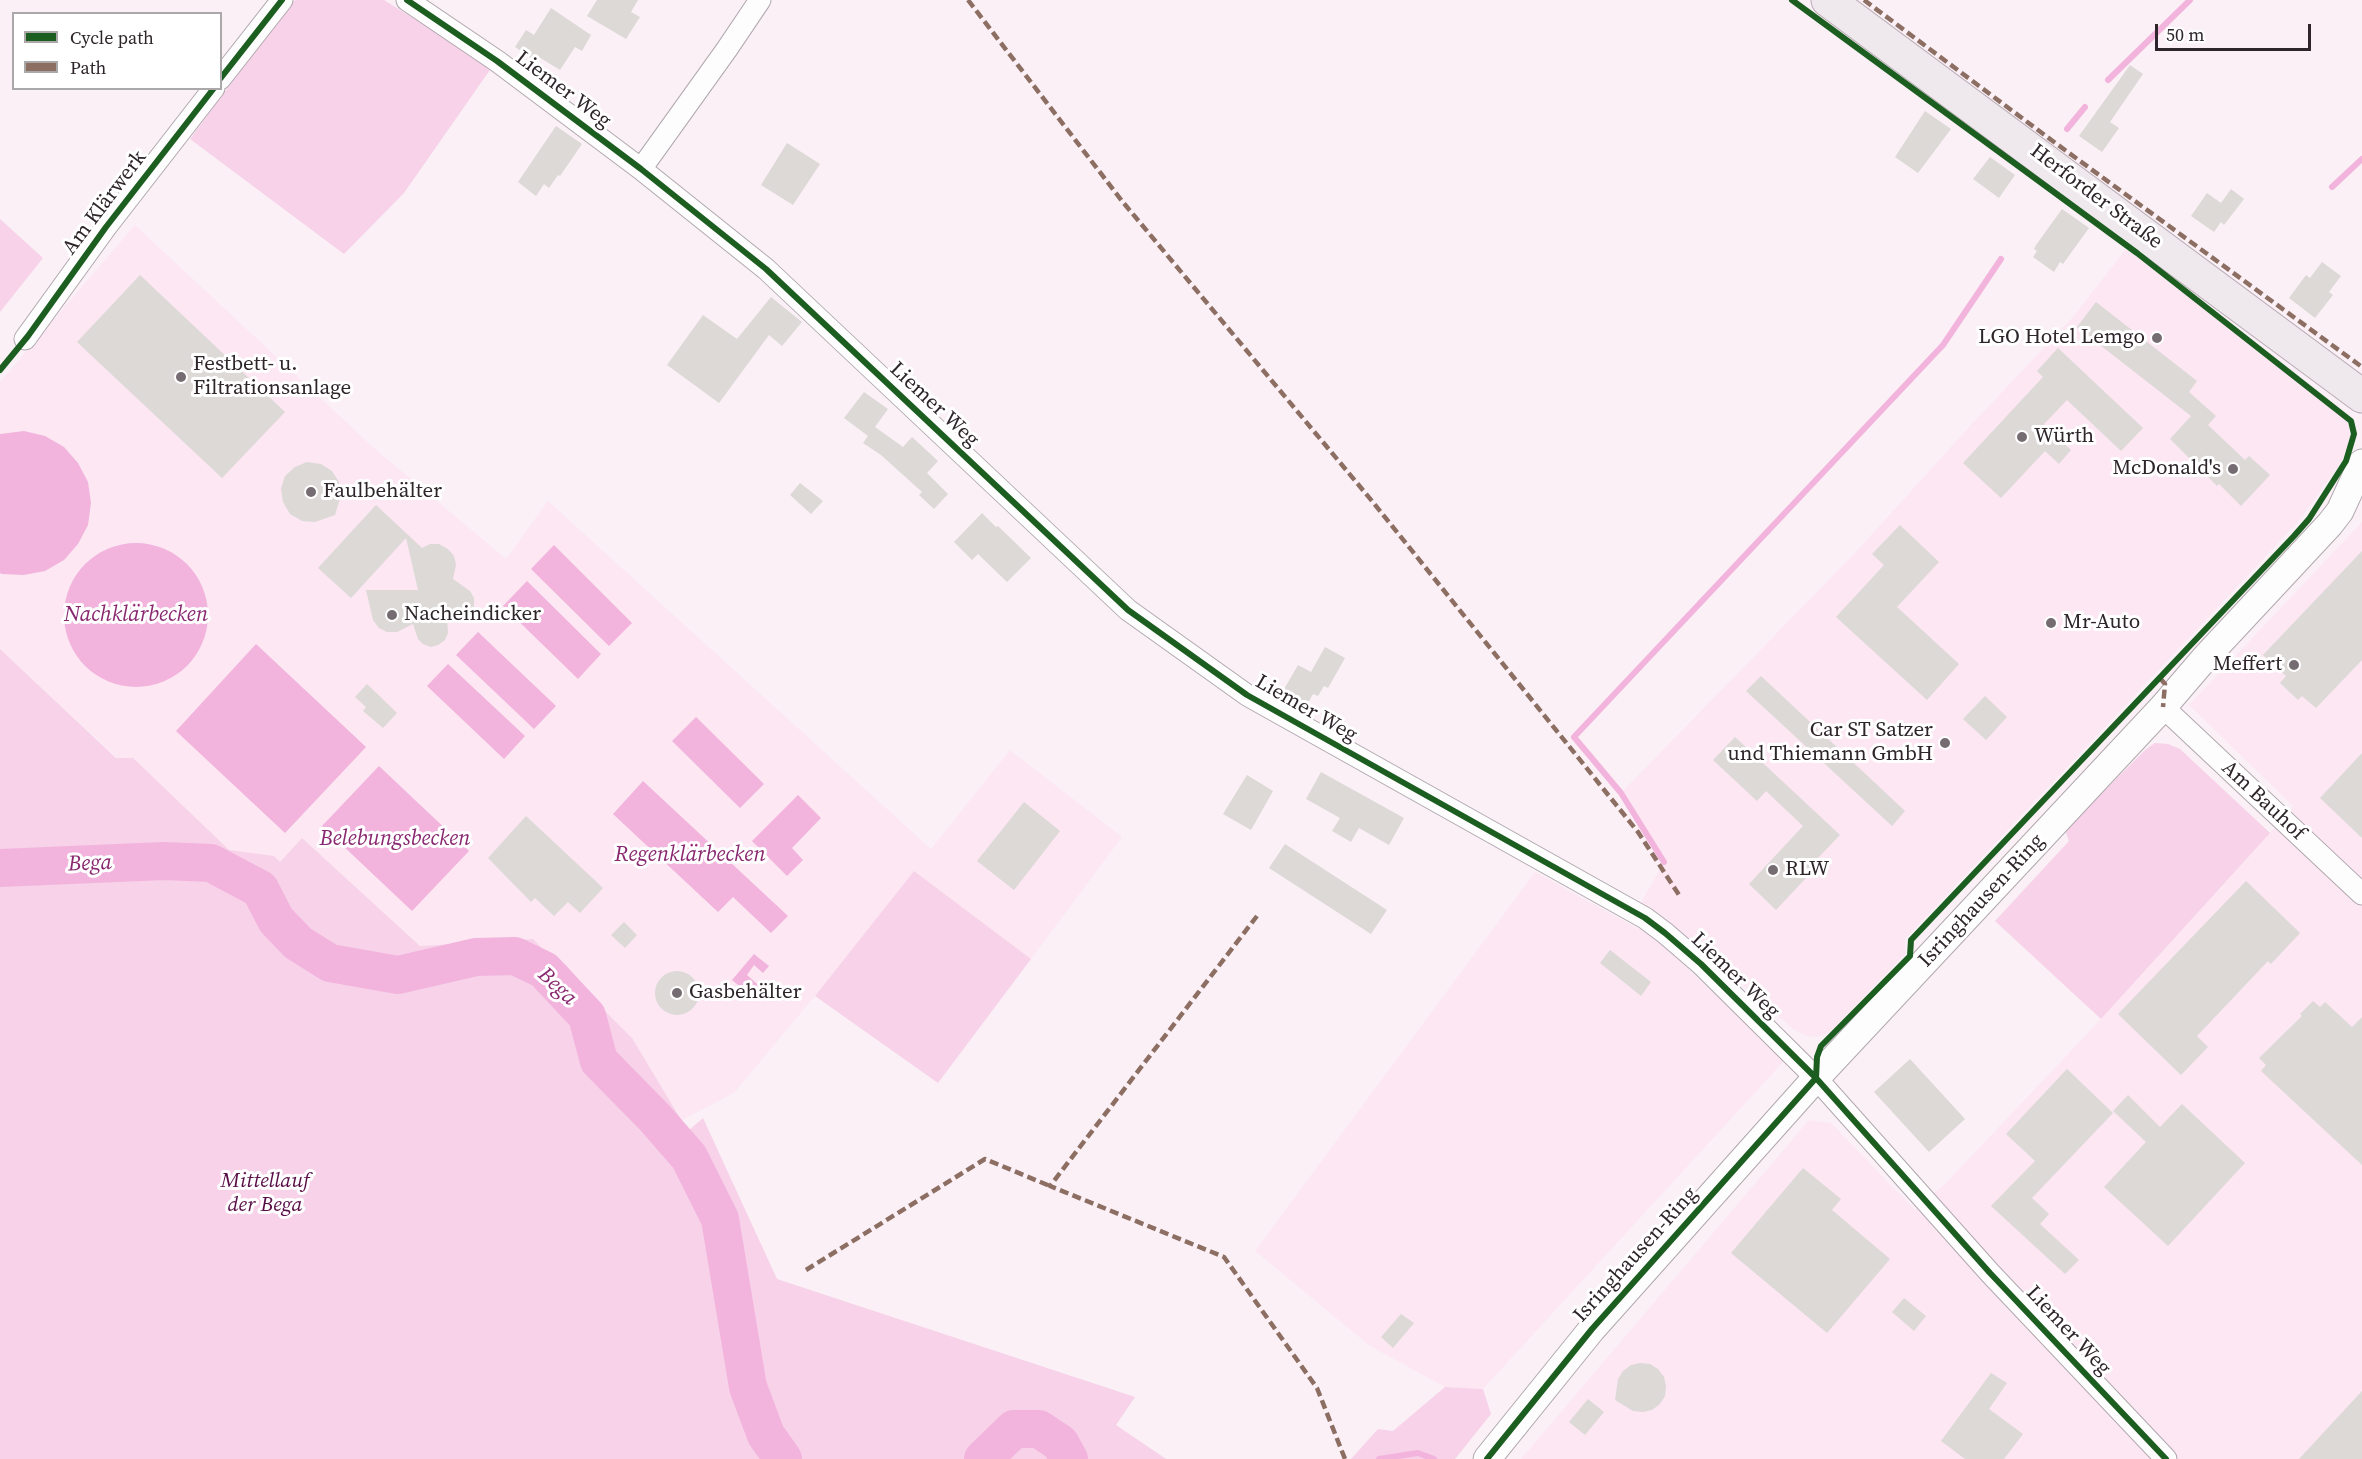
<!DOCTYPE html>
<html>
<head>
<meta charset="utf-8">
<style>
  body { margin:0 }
  #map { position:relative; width:2362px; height:1459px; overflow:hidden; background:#faf0f6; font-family:"Source Serif 4",serif }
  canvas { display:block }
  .legend { position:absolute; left:12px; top:12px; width:210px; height:78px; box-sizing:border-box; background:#fff; border:2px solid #aba8aa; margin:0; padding:8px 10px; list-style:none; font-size:18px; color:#2d252a }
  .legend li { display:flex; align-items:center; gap:12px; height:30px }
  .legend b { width:30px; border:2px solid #aba8aa }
  .scale { position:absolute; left:2155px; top:24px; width:156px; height:27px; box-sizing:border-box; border:3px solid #2d252a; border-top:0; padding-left:8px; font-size:18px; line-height:21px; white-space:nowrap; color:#2d252a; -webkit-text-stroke:4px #fff; paint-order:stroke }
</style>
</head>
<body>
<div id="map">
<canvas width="2362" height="1459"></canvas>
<ul class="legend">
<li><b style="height:8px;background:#1b5e20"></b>Cycle path</li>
<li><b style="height:8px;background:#8d6e63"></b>Path</li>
</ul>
<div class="scale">50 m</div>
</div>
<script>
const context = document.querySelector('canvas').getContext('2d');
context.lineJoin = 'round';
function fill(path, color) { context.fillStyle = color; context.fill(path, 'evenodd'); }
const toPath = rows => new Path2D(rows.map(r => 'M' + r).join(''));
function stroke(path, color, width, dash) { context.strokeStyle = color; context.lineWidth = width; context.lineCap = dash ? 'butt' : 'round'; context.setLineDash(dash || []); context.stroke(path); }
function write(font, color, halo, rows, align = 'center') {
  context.font = font + ' "Source Serif 4",serif'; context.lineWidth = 6; context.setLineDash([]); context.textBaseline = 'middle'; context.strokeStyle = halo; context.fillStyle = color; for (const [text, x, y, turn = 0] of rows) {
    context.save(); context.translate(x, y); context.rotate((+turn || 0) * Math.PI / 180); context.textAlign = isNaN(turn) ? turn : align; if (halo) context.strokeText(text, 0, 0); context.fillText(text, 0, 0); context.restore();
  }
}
const built = toPath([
  [135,225,374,448,506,559,548,501,931,849,1010,750,1122,837,1031,959,914,871,815,996,734,1093,682,1120,632,1038,533,939,420,946,302,838,257,888,0,649,0,382],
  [2126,249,2348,420,2350,437,2342,461,2299,521,1905,939,1905,954,1830,1032,1818,1037,1807,1036,1793,1029,1689,938,1640,904,1664,862,1621,793,1853,555,1970,426,2072,318],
  [2362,522,2362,1459,1521,1459,1809,1120,1831,1123,1915,1210,1945,1184,2101,1019,2270,833,2293,806,2189,705],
  [1535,872,1655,938,1785,1060,1483,1389,1445,1387,1370,1346,1255,1251]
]);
const green = toPath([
  [296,0,384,0,492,67,404,193,344,254,190,139,290,3],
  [0,219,43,258,0,312],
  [0,649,116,758,133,758,229,850,274,856,280,862,302,838,420,946,533,939,548,954,567,966,598,1004,632,1038,688,1131,703,1118,777,1279,1135,1397,1116,1425,1166,1459,0,1459],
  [2155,743,2168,744,2180,749,2270,833,2101,1019,1995,921,2069,841,2065,830,2145,750],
  [914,871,1031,959,938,1083,815,996],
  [1445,1387,1483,1389,1491,1414,1455,1459,1351,1459,1378,1429,1393,1431]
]);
const water = toPath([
  [24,431,45,436,64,447,78,463,88,482,91,503,88,525,78,544,64,560,45,571,24,575,2,574,0,573,0,434],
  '64 615a72 72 0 1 1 144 0a72 72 0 1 1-144 0Z',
  [554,545,632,623,609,646,531,569],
  [527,581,601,654,578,679,503,606],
  [478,632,556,706,534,729,456,655],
  [256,644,366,747,285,833,176,731],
  [448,664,525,736,504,759,427,686],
  [696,717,764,784,740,808,672,741],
  [379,766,469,851,412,911,322,826],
  [643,781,788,916,771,933,733,897,718,912,613,814],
  [798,795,821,818,792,848,803,860,787,876,752,841],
  [754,954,769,966,763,973,754,965,747,975,764,990,756,1000,732,980]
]);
const stream = toPath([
  [2108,80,2190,0],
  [2067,129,2085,107],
  [2332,187,2362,159],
  [1664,862,1621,793,1574,737,1943,345,2001,259],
  [1379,1459,1418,1453,1434,1459]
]);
const river = toPath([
  [0,868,164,861,211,863,260,889,276,920,298,943,330,963,398,975,476,957,515,956,544,970,587,1016,599,1061,655,1118,689,1157,720,1219,748,1387,766,1435,783,1459],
  [983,1459,1014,1429,1039,1429,1060,1443,1069,1459]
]);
const building = toPath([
  [597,0,638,0,631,12,640,17,626,39,587,16],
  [551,8,591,35,582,51,575,47,560,70,534,54,531,58,515,47,526,30,534,35],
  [2130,65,2143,74,2110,122,2119,128,2102,152,2079,136],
  [1925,111,1951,129,1918,173,1895,157],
  [556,126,582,144,560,176,558,175,549,188,544,184,536,196,518,182],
  [787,143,820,164,793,205,761,185],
  [1990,157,2015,175,1999,198,1973,179],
  [2231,189,2244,199,2224,225,2221,222,2214,232,2191,216,2207,193,2221,203],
  [2062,209,2089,228,2063,264,2060,262,2054,272,2033,257,2037,251,2034,249,2036,245],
  [2322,262,2341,276,2329,292,2333,295,2315,318,2289,298,2306,275,2310,278],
  [140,275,285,412,222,478,77,342],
  [771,297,802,322,782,346,769,335,719,403,667,365,703,315,737,339],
  [2096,302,2197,381,2189,392,2216,416,2208,425,2245,460,2249,456,2270,475,2241,506,2219,484,2217,486,2170,439,2191,416,2077,327],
  [2058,348,2143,428,2121,451,2067,400,2044,424,2071,450,2059,464,2045,451,2001,498,1963,463,2043,377,2037,371],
  [864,392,888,409,875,427,903,447,912,437,938,461,927,473,948,494,934,509,919,495,922,492,881,455,863,443,868,436,844,418],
  [307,462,321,464,332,471,339,482,341,495,335,515,315,522,302,521,290,514,283,502,281,489,285,476,295,467],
  [800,483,823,501,811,514,790,495],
  [376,505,422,548,430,544,439,544,448,549,454,556,456,565,453,579,470,591,474,598,474,606,470,612,463,617,447,619,448,633,445,640,438,645,431,647,423,644,418,639,413,624,397,632,387,632,379,628,373,620,366,590,418,590,406,538,351,598,318,568],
  [982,513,996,527,998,526,1031,558,1007,582,978,554,972,560,954,542],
  [1900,525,1939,562,1897,607,1959,664,1927,700,1836,617,1884,565,1872,554],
  [2362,551,2362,660,2316,708,2302,696,2298,700,2280,683,2286,676,2263,655],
  [1325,647,1345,658,1328,688,1324,686,1318,696,1313,694,1308,703,1296,697,1283,701,1279,698,1298,665,1311,672],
  [1761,676,1905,811,1892,826,1746,691],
  [367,684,397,713,383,728,363,711,366,707,355,697],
  [1985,696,2007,717,1986,740,1963,719],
  [1735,737,1840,835,1815,861,1819,864,1776,910,1749,884,1803,826,1766,791,1757,801,1713,760],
  [2362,753,2362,838,2320,798],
  [1321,772,1404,818,1389,845,1359,828,1351,842,1332,831,1340,818,1306,799],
  [1247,775,1273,791,1251,830,1223,814],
  [1024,802,1060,831,1014,890,977,861],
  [526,816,603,888,580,913,568,902,554,916,535,898,531,902,488,858],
  [1285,844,1387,910,1371,934,1269,868],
  [2246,881,2300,933,2271,964,2268,961,2197,1036,2208,1047,2181,1075,2118,1014],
  [624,922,637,935,625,948,611,935],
  [1610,950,1651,982,1641,996,1600,963],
  '655 993a22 22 0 1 1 44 0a22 22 0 1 1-44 0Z',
  [2313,1001,2320,1007,2325,1002,2352,1027,2362,1017,2362,1165,2261,1071,2266,1065,2259,1058,2302,1016,2300,1014],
  [1910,1059,1965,1119,1929,1152,1874,1092],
  [2067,1069,2113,1113,2032,1198,2049,1214,2040,1224,2079,1260,2065,1274,1991,1206,2035,1161,2006,1134],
  [2128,1095,2160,1127,2182,1104,2245,1163,2168,1246,2104,1187,2146,1142,2113,1111],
  [1803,1168,1841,1199,1832,1210,1890,1259,1827,1333,1731,1253],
  [1904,1298,1926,1316,1914,1331,1892,1312],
  [1401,1314,1414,1323,1393,1348,1381,1337],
  [1640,1363,1650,1364,1658,1369,1664,1377,1666,1386,1665,1396,1660,1404,1652,1410,1643,1412,1633,1411,1615,1400,1618,1379,1623,1371,1631,1365],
  [1991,1373,2007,1383,1989,1409,2023,1434,2004,1459,1965,1459,1941,1441],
  [2362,1391,2362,1459,2299,1459],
  [1588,1399,1604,1412,1585,1435,1569,1422]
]);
const minor = toPath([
  [407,0,497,61,641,169,766,269,1128,610,1247,695,1645,918,1665,933,1701,964,1816,1078,1990,1273,2166,1459],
  [220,79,282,0],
  [641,169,727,49,760,0],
  [25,339,106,227,214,88],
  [2163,707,2362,894]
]);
const tertiary = toPath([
  [1487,1459,1592,1329,1816,1078,2163,707,2205,658,2330,524,2340,511,2362,463]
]);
const primary = toPath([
  [1828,0,2362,396]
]);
const quiet = toPath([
  [968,0,1122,201,1372,501,1605,791,1638,832,1681,898],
  [1864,0,2054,142,2362,367],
  [2160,678,2165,684,2163,707],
  [1257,916,1050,1186,1224,1257,1317,1388,1345,1459],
  [806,1270,985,1159,1050,1186]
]);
const cycleway = toPath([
  [407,0,497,61,641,169,766,269,1128,610,1247,695,1645,918,1665,933,1701,964,1816,1078,1990,1273,2166,1459],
  [1792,0,2137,253,2351,421,2354,434,2346,461,2309,519,2294,536,1911,940,1910,956,1821,1046,1817,1057,1816,1078],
  [220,79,282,0],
  [0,370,28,336,106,227,214,88],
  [1487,1459,1592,1329,1816,1078]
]);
const markers = [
  [2157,338,6,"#756c71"],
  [181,377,6,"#756c71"],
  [2022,437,6,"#756c71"],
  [2233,469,6,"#756c71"],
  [311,492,6,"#756c71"],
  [392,615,6,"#756c71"],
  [2051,623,6,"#756c71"],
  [2294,665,6,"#756c71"],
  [1945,743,6,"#756c71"],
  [1773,870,6,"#756c71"],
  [677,993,6,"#756c71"]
];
const streetNames = [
  ["Liemer Weg",563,90,37],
  ["Herforder Straße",2096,197,37],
  ["Am Klärwerk",105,203,-53],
  ["Liemer Weg",934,405,43],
  ["Liemer Weg",1306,709,30],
  ["Am Bauhof",2263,801,43],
  ["Isringhausen-Ring",1982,901,-47],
  ["Liemer Weg",1735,976,44],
  ["Isringhausen-Ring",1636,1255,-48],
  ["Liemer Weg",2068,1331,47]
];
const poiNames = [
  ["LGO Hotel Lemgo",2145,338,"right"],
  ["Festbett- u.",193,365],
  ["Filtrationsanlage",193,389],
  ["Würth",2034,437],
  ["McDonald's",2221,469,"right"],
  ["Faulbehälter",323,492],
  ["Nacheindicker",404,615],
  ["Mr-Auto",2063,623],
  ["Meffert",2282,665,"right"],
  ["Car ST Satzer",1933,731,"right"],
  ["und Thiemann GmbH",1933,755,"right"],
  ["RLW",1785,870],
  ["Gasbehälter",689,993]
];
const parkNames = [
  ["Mittellauf",265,1182],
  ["der Bega",265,1206]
];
const waterNames = [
  ["Nachklärbecken",136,615],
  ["Belebungsbecken",395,839],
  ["Regenklärbecken",690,855],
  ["Bega",90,864,-2],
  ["Bega",557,987,43]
];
fill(built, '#fce7f3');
fill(green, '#f7d2e9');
fill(water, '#f2b4dd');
stroke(stream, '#f2b4dd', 6);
stroke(river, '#f2b4dd', 38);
fill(building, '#ddd9d7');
stroke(minor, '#b0a8ad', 23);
stroke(tertiary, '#b0a8ad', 29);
stroke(primary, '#baabb5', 35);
stroke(minor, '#fefdfe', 21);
stroke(tertiary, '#fefdfe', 27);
stroke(primary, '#efe8ed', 33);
stroke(quiet, '#8d6e63', 4.5, [9, 4.5]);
stroke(cycleway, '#1b5e20', 6);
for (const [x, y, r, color] of markers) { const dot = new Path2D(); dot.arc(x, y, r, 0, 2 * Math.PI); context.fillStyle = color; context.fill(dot); stroke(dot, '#fff', 2); }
write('21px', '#2d252a', '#fff', streetNames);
write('21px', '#2d252a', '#fff', poiNames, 'left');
write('italic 21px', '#580d46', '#fff', parkNames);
write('italic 22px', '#892870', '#fff', waterNames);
</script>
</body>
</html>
